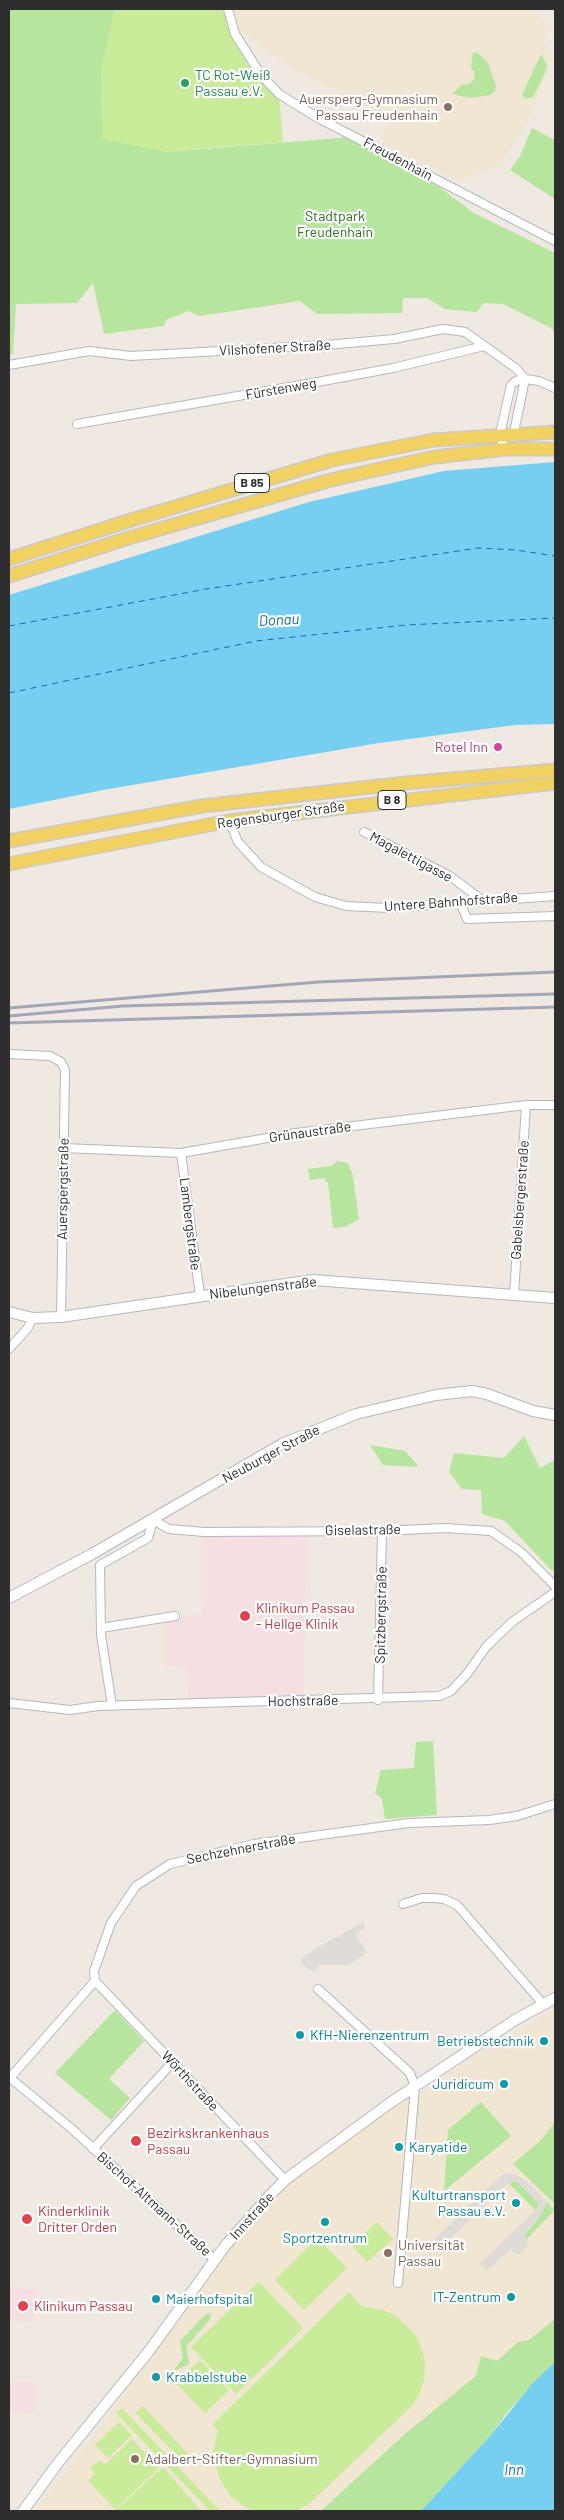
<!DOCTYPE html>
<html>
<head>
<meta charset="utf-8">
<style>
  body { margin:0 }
  #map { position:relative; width:564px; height:2520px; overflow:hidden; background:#efe9e1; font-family:Barlow,sans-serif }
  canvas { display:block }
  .frame { position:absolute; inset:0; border:10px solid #2e2e2e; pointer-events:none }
</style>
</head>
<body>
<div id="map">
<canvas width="564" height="2520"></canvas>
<div class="frame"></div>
</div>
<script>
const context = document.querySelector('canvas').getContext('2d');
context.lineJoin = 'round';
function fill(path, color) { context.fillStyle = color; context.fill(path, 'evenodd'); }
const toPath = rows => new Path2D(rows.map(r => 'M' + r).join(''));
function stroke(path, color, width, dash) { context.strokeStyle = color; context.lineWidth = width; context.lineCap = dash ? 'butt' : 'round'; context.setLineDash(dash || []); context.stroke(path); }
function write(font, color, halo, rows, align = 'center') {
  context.font = font + ' Barlow,sans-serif'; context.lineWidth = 4.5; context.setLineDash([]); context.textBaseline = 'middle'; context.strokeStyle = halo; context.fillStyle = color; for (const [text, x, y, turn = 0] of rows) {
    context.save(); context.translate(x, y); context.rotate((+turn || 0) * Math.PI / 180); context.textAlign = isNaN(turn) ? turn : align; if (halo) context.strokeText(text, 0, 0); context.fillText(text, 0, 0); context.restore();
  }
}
const education = toPath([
  [231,9,536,9,549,32,542,37,553,59,526,125,499,166,457,181,383,144,382,136,389,123,337,91,289,66,236,28],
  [555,2004,555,2346,325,2511,35,2511,129,2389,105,2406,270,2195,390,2103,421,2092,464,2063,467,2066,472,2062,470,2059,548,2012]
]);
const medical = toPath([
  [201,1530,307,1531,303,1701,188,1704,189,1668,165,1666,166,1618,202,1615],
  [9,2286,38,2291,36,2322,14,2320,9,2324],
  [9,2382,35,2383,34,2413,9,2412]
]);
const green = toPath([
  [9,9,115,9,101,71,166,152,352,137,439,187,474,213,555,253,555,333,551,328,503,304,483,303,477,312,445,309,427,298,403,298,402,313,317,314,300,301,200,316,188,311,166,320,164,326,104,334,93,283,77,303,16,304,13,354,9,355],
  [477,52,488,63,496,86,495,91,490,95,470,98,452,94,463,84,467,85,474,80,475,73,471,68,473,53],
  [541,54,547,65,546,71,533,97,525,99,522,95],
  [532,128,555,140,555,199,510,170,520,156],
  [337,1161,348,1163,353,1176,359,1219,345,1227,333,1228,328,1182,326,1182,325,1178,310,1180,308,1169,331,1166],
  [524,1436,540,1468,555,1460,555,1454,555,1570,551,1570,505,1521,482,1514,481,1490,462,1489,449,1472,454,1453,504,1458],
  [370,1445,405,1451,419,1467,383,1465],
  [433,1741,437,1815,385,1819,382,1799,375,1793,381,1770,414,1768,416,1742],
  [115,2010,144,2041,109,2079,130,2098,111,2120,55,2073],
  [481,2102,511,2136,444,2191,448,2130],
  [555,2122,555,2204,513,2164,542,2139],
  [517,2181,539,2204,535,2210,509,2183],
  [547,2202,554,2209,553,2212,525,2241,525,2234,539,2218],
  [211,2313,210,2319,186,2347,189,2364,172,2372,183,2358,180,2341,206,2314],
  [555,2319,555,2362,509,2410,491,2435,421,2511,321,2511,405,2434,476,2376,481,2356,497,2361,518,2342,529,2340]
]);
const pitch = toPath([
  [115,9,226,9,234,39,279,95,283,142,166,152,102,139,101,71],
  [377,2222,393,2239,367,2262,352,2245],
  [317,2238,347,2268,304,2310,275,2280],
  [259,2282,303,2328,236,2394,191,2347],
  [349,2292,363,2307,380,2309,395,2315,414,2333,422,2349,425,2364,424,2380,419,2395,412,2406,309,2504,295,2511,255,2511,249,2509,230,2496,219,2478,213,2453,218,2430,212,2425],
  [200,2360,229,2390,205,2413,176,2383],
  [143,2406,191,2457,185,2463,135,2413],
  [122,2408,220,2511,210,2511,116,2413],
  [119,2422,132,2435,108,2458,95,2445],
  [132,2439,159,2468,115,2509,88,2481,95,2474,90,2468,100,2460,105,2465],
  [163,2467,201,2511,116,2511,116,2510]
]);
const plaza = toPath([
  [363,1922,366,1927,356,1935,367,1952,350,1965,318,1965,316,1972,309,1970,300,1962,305,1955],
  [511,2172,528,2182,547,2202,539,2218,525,2234,528,2246,518,2255,510,2250,486,2271,479,2264,535,2211,539,2204,516,2181,508,2183,453,2236,442,2241,430,2253,424,2249,502,2175]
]);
const water = toPath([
  [555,462,555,724,515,725,379,743,103,790,9,809,9,595,309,502,444,471],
  [555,2362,555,2511,421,2511,491,2435,532,2384]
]);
const ferry = toPath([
  [9,626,206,589,478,548,516,550,555,556],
  [9,693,256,641,406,625,555,618]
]);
const minor = toPath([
  [228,9,235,34,261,75,279,94,318,118,555,241],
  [9,365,89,351,131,356,326,345,394,339,443,329,465,332,517,369,525,379,513,437],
  [77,424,301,385,393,368,484,346],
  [507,447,506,449,502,442,500,434,511,385,516,381,525,379,539,381,555,388],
  [229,821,238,842,261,867,315,897,346,906,389,908,555,896],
  [364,832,450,876,482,900],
  [460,902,467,919,555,916],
  [9,1054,50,1056,61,1062,65,1070,61,1317],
  [64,1148,181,1153,296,1133,526,1105,555,1105],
  [181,1153,200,1295],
  [514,1295,526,1105],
  [9,1349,27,1329,33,1318],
  [101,1628,175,1616],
  [378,1700,382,1531],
  [9,1703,70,1710,98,1706,439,1696,451,1691,467,1674,486,1647,512,1622,555,1592],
  [112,1706,101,1635,100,1565,148,1538,153,1520,169,1529,204,1532,382,1531,445,1528,491,1531,521,1552,555,1586],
  [403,1904,422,1898,434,1898,444,1899,457,1905,543,2004],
  [95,1981,285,2180],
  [318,1989,410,2073,415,2087,398,2283],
  [9,2077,72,2129,215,2260],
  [9,2079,95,1981,94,1971,111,1923,136,1886,170,1864,254,1844,409,1823,489,1820,517,1816,555,1804],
  [93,2149,172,2063]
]);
const tertiary = toPath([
  [9,1312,33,1318,61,1317,313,1280,555,1298],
  [9,1598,92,1554,282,1444,356,1414,436,1395,472,1391,487,1394,533,1411,555,1415],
  [23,2511,58,2463,149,2351,225,2246,270,2195,285,2180,390,2103,515,2020,555,1998]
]);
const primary = toPath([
  [9,559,128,521,332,460,434,440,555,432],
  [9,576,132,537,331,480,384,468,435,457,506,449,555,449],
  [9,841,202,806,406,783,555,770],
  [9,864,229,821,555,783]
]);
const rail = toPath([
  [9,1008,318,982,555,972],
  [9,1016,123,1006,555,994],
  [9,1023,555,1007]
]);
const markers = [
  [185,83,5,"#2e9e5b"],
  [448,107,5,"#8d6e63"],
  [498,747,5,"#d1479c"],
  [245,1616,6,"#e0444e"],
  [300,2035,5,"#0f9aa8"],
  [544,2041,5,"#0f9aa8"],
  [504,2084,5,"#0f9aa8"],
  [136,2141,6,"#e0444e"],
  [399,2147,5,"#0f9aa8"],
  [516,2203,5,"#0f9aa8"],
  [27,2219,6,"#e0444e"],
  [325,2222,5,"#0f9aa8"],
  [388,2253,5,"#8d6e63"],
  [511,2297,5,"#0f9aa8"],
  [156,2299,5,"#0f9aa8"],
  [23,2306,6,"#e0444e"],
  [156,2377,5,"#0f9aa8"],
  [135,2459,5,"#8d6e63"]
];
const shields = [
  [252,483,35],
  [392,800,28]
];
const shieldNames = [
  ["B 85",252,483],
  ["B 8",392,800]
];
const leisureNames = [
  ["TC Rot-Weiß",195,75],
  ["Passau e.V.",195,91]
];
const educationNames = [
  ["Auersperg-Gymnasium",438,99,"right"],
  ["Passau Freudenhain",438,115,"right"],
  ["Universität",398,2245],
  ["Passau",398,2261],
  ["Adalbert-Stifter-Gymnasium",145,2459]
];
const streetNames = [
  ["Freudenhain",398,159,28],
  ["Vilshofener Straße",275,348,-3],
  ["Fürstenweg",281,389,-10],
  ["Regensburger Straße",281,815,-8],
  ["Magalettigasse",411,857,28],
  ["Untere Bahnhofstraße",451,902,-4],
  ["Grünaustraße",310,1132,-8],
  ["Auerspergstraße",63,1189,-89],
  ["Gabelsbergerstraße",520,1200,-86],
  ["Lambergstraße",190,1224,83],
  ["Nibelungenstraße",263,1288,-7],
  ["Neuburger Straße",271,1454,-28],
  ["Giselastraße",363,1530,-1],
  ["Spitzbergstraße",381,1615,-89],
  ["Hochstraße",303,1701,-1],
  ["Sechzehnerstraße",241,1849,-11],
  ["Wörthstraße",190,2081,47],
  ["Bischof-Altmann-Straße",154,2204,42],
  ["Innstraße",252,2216,-48]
];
const parkNames = [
  ["Stadtpark",335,216],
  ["Freudenhain",335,232]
];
const hotelNames = [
  ["Rotel Inn",488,747]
];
const healthNames = [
  ["Klinikum Passau",256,1608],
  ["- Hellge Klinik",256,1624],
  ["Bezirkskrankenhaus",147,2133],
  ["Passau",147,2149],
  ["Kinderklinik",38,2211],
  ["Dritter Orden",38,2227],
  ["Klinikum Passau",34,2306]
];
const cultureNames = [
  ["KfH-Nierenzentrum",310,2035],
  ["Betriebstechnik",534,2041,"right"],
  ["Juridicum",494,2084,"right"],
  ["Karyatide",409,2147],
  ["Kulturtransport",506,2195,"right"],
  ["Passau e.V.",506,2211,"right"],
  ["Sportzentrum",325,2238,"center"],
  ["IT-Zentrum",501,2297,"right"],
  ["Maierhofspital",166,2299],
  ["Krabbelstube",166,2377]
];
const waterNames = [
  ["Donau",279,620,-3],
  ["Inn",514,2470]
];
fill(education, '#f0e6d1');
fill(medical, '#f5dfe0');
fill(green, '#b6e59e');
fill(pitch, '#c9ec9a');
fill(plaza, '#dfdcd8');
fill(water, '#75cff0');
stroke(ferry, '#0d6fa3', 1, [6, 5]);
stroke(minor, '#b4b7c1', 10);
stroke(tertiary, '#b4b7c1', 12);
stroke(primary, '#c9c9c9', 15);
stroke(minor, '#fff', 8);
stroke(tertiary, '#fff', 10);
stroke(primary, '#f2d163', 12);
stroke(rail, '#a3a6b8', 3);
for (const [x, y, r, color] of markers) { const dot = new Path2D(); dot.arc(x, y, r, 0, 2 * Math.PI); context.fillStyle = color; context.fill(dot); stroke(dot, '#fff', 2); }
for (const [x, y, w] of shields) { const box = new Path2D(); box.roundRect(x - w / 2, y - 9.5, w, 19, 4); context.fillStyle = '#fff'; context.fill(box); stroke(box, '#2e2e2e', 1); }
write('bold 12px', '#2e2e2e', null, shieldNames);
write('14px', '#27864d', '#fff', leisureNames, 'left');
write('14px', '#785e54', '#fff', educationNames, 'left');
write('14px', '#2e2e2e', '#fff', streetNames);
write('14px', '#2c6e1b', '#fff', parkNames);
write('14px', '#b23c85', '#fff', hotelNames, 'right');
write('14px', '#be3a42', '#fff', healthNames, 'left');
write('14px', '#0d838f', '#fff', cultureNames, 'left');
write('italic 15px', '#0d6fa3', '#fff', waterNames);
</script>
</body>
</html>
